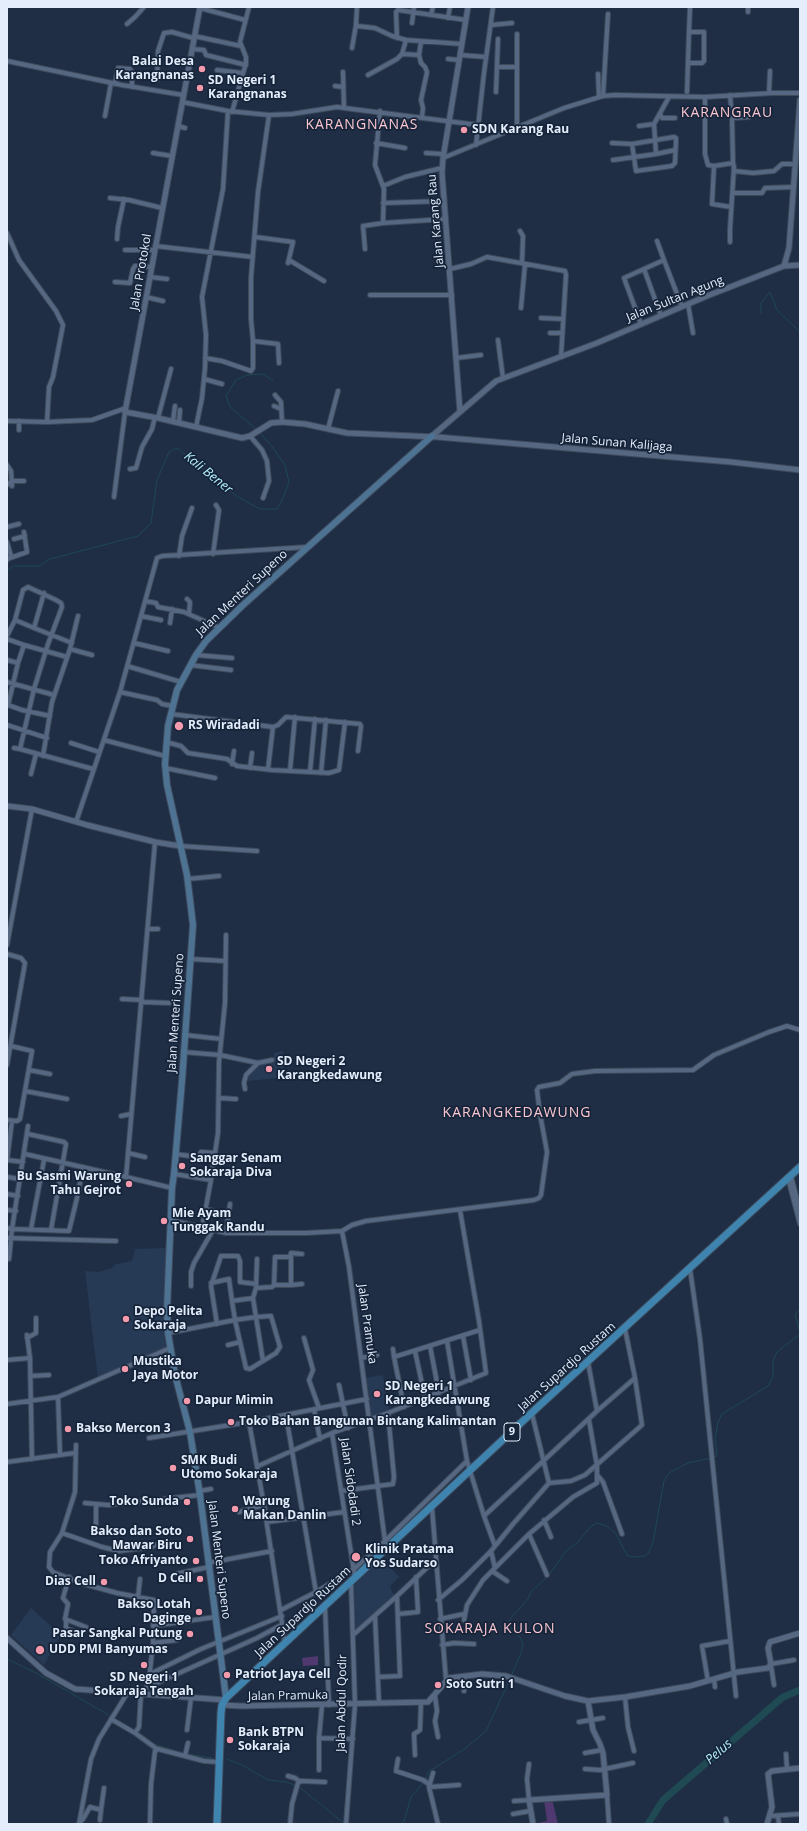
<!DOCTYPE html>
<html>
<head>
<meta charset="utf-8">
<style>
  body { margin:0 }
  #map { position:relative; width:807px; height:1831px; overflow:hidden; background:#1f2e45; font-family:"Open Sans",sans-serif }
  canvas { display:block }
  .frame { position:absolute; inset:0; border:8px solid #e3edfc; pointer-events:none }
</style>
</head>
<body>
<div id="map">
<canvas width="807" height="1831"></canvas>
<div class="frame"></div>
</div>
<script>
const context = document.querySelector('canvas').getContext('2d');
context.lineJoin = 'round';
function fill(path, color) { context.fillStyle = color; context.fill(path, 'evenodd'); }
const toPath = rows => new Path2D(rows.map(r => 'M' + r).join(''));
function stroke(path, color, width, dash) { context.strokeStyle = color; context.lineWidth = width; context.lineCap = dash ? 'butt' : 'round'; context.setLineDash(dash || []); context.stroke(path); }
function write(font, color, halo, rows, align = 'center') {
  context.font = font + ' "Open Sans",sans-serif'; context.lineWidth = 3.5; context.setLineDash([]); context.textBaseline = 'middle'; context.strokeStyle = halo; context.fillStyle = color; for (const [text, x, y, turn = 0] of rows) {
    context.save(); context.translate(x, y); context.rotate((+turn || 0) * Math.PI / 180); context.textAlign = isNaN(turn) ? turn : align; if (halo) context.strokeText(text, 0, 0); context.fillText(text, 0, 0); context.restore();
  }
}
const built = toPath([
  [283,1051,285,1077,248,1081,249,1073,263,1062,274,1060,274,1053],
  [170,1248,167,1348,98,1379,85,1271,98,1272,112,1268,116,1264,132,1261,135,1249],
  [383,1375,389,1410,371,1417,365,1378],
  [382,1559,399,1577,390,1586,392,1592,396,1596,356,1632,354,1585],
  [31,1608,61,1635,44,1665,11,1635]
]);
const green = toPath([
  [318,1656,318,1665,303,1666,302,1658],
  [552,1799,558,1824,534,1824,547,1821,544,1800]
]);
const stream = toPath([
  [761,313,761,303,770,292,777,310,800,332],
  [257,430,230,407,226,396,236,380,247,375,264,374,273,381],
  [7,571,14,566,39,566,50,559,138,536,151,523,157,480,169,452,177,448,238,497,260,509,277,509,283,498,289,482,285,465,270,444,259,432],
  [800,1310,795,1314,800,1332],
  [714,1457,717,1456,715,1439,718,1422,722,1414,768,1386,773,1377,773,1361,777,1352,800,1334],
  [549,1575,566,1551,578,1542,590,1527,597,1523,607,1526,616,1534,627,1555,631,1557,645,1556,649,1552,653,1542,664,1481,669,1473,688,1463,711,1458],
  [7,1659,36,1673,112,1717],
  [511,1676,521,1653,523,1644,520,1637,513,1632,510,1626,510,1619,528,1599,531,1592,547,1577],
  [153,1744,184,1753],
  [187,1754,212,1758],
  [227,1759,244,1766,268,1780,287,1782,296,1786],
  [426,1780,428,1772,463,1750,486,1731,510,1679],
  [299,1787,345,1824],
  [401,1824,404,1821,411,1797,424,1782]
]);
const river = toPath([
  [648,1824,663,1800,783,1697,800,1690]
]);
const minor = toPath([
  [357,7,356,24,357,26,375,28,392,36,406,40,462,44],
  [748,7,748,12],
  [200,8,245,20],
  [431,15,433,7],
  [448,18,450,7],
  [412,23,414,7],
  [127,24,135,17,144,7],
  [491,25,512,23],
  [689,32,690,8],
  [194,36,241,46],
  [397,38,396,12,398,10,466,20],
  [352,48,356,25],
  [192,49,204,50,206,55,246,65],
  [402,54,419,55,421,42],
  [419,55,421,63,425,67,427,72,421,100,423,108,422,117],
  [460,55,486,57],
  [448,59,459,60],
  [7,61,122,85,183,95],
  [497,67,517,67],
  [217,70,243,73],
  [343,72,344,108],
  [598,74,599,97],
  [368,75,397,59,402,54,406,40],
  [157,80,158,51,164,33,172,32,193,38],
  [115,83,118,68,130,69,132,72,132,87],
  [335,86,343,87],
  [496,92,498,39],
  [687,92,689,32,704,32,704,61,702,63,688,63],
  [769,93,770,71],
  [730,95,732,118,733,163],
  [603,96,608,14],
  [705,97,705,154,708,165,714,166,733,163,734,167,730,229,730,242],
  [182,102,228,111,269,115,292,114,337,107,344,108,478,125],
  [380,111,375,165,384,189,383,223,446,219],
  [232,112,246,63,246,57,240,42,249,7],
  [660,114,662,118,675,118],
  [269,115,258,192,251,278,251,319,253,341,278,344,279,363],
  [105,116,111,83],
  [732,118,749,117],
  [178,126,185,128],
  [639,126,654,124],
  [517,128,517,34],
  [376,143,405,148],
  [612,143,632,144,674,137,676,138,676,142,675,163,672,166,636,171,632,144],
  [476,145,484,73,493,7],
  [153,153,172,156],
  [426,153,443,154],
  [656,154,675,150],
  [443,158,564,108,603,96,615,95,705,97,773,93,800,93],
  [613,160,656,154,654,124,669,97],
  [714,166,712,204,731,207],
  [734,171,753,173,774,171,782,164,794,164],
  [383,186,405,177,442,168],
  [733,193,762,193,765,188,794,187],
  [110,198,129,200,162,208],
  [383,203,444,201],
  [520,231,523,236,522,263],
  [7,233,19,260,56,311,63,325,53,377,49,387,47,422],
  [255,237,293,242,288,263],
  [117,239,118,227,124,199],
  [657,241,664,260],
  [155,246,253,257],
  [365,249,363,226,383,223],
  [125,250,155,250],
  [289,260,324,281],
  [450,269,471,264,487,257,565,271,566,275,561,357],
  [644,269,661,316],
  [150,277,167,279],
  [115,282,130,283,133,269,135,266,152,267],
  [370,295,452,295],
  [146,297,163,301],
  [688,304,693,333],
  [521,308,525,264],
  [541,318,563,319],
  [641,324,624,278,664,260,682,307],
  [550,333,562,333],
  [498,340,503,378],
  [205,358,222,361,251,371,253,368,253,341],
  [456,358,481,355],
  [204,379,222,384],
  [275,395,281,402,282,422],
  [274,406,281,409],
  [158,418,171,369],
  [7,421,47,422,92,420,126,408],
  [173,421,175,406],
  [179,423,180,410],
  [196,427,202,398,205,368,206,335,202,297,223,189,228,111],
  [328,429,338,391],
  [19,430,19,421],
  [250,436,262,450,267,461,269,481,263,498],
  [7,465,11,471,12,486],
  [130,469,136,468,142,447,152,429,155,417],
  [7,485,12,481,24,481],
  [114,497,125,412],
  [7,527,19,524],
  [14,539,25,536],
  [7,542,11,556,7,560],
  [213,554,219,510,216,505],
  [179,556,182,536,192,508],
  [10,558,27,552,24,532],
  [44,593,34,628,72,643],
  [187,599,190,602,189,614],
  [145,601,156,603,158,607,184,612,220,628],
  [141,616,161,620],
  [170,623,172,609],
  [34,628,15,620,23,590,28,587,56,600,61,603,62,607,48,644,34,689,20,749,93,769],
  [7,636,15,620],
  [7,639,24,645],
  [134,643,168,651],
  [70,649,78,616],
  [196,655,232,658],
  [7,660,18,663],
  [190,665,231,670],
  [127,666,181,682],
  [7,682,54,695],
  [120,692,157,700,162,704,173,706],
  [171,714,273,727,278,725,286,717,360,724,361,726,358,751],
  [50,716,22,710,8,705,18,663,24,645,67,657],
  [7,725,47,738],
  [104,740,165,756],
  [166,742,181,746,188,753,227,759,237,766,272,770,329,773,339,770,345,722],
  [71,743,99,752],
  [14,748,20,749],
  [43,756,52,702,70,649,92,655],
  [232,764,234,751],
  [165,768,215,778],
  [250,768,252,753],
  [268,769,273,727],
  [290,771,295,717],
  [310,772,315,719],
  [321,773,326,720],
  [31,774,36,754],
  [76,822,120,692,157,558,162,556,308,547],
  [180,846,257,851],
  [187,879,219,876],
  [148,929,158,929],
  [7,945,32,809],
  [7,954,21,958,25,963,7,1065],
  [190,959,225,961],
  [122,999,142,1000],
  [142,1002,169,1003],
  [185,1035,221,1039],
  [183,1052,220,1055,258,1063,272,1060],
  [29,1070,50,1074],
  [245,1089,244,1083,246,1075,258,1063],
  [25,1091,67,1099],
  [219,1098,236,1099],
  [121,1116,131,1114],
  [7,1120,17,1121,20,1119,32,1051,11,1046],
  [28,1126,12,1229,69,1231,77,1198,83,1167],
  [28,1134,64,1142,66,1144,51,1230],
  [128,1153,145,1157],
  [25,1154,126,1177,155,842],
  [175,1154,198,1157,201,1152,214,1153],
  [7,1160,12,1121],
  [7,1160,23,1162],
  [174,1174,211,1180,202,1228],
  [791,1176,800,1211],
  [7,1177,20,1179],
  [126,1177,172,1188],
  [788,1178,800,1224],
  [211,1180,218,1133,219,1062,225,1003,226,935],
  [7,1194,18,1196],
  [206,1209,221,1213],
  [7,1210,16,1211],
  [171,1220,226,1233,306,1233,342,1231,352,1225,366,1221,534,1200,539,1198,541,1195,547,1152,540,1114,537,1090,539,1087,560,1083,572,1074,595,1071,693,1070,714,1055,769,1032,787,1026,800,1030],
  [7,1228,12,1229,9,1259],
  [31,1229,44,1160],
  [342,1231,349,1267,386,1549],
  [226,1233,230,1204],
  [7,1238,116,1241],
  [290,1257,291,1253,302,1254],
  [690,1269,700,1339,736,1696],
  [211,1283,229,1279,232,1301],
  [291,1285,302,1284],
  [191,1286,191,1272,194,1263,213,1230],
  [256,1288,272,1287,274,1285,291,1285,291,1257,275,1257,274,1285],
  [253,1298,256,1288,257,1259],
  [217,1324,211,1286,221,1256,238,1256,240,1261,240,1282,256,1284],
  [168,1333,235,1320,246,1368,250,1369,276,1353,280,1347,271,1316,256,1317,235,1320,232,1301,253,1298,256,1317,263,1361],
  [27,1335,30,1358,32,1459],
  [463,1336,471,1380],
  [27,1338,36,1333,36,1318],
  [304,1338,313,1370,309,1380,319,1408],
  [447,1341,467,1461,484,1516,495,1546],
  [228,1345,240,1342],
  [430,1346,439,1393],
  [393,1349,394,1357],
  [415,1351,425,1398],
  [361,1358,377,1355],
  [7,1360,30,1358],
  [30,1376,49,1375],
  [339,1385,348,1428],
  [58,1397,60,1454],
  [7,1404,58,1397,170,1348],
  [404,1407,394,1357,480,1330],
  [314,1409,320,1439],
  [597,1411,635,1378,625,1329],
  [532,1414,549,1483],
  [286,1415,316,1592],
  [249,1422,264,1505,285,1643],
  [332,1433,355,1578],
  [149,1438,249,1422,367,1399],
  [76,1445,75,1492,62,1533,50,1552,49,1567,53,1572,84,1584,117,1593,154,1600,153,1643,149,1680,146,1688,138,1693],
  [7,1462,75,1453],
  [258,1466,332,1433,388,1413,486,1373,479,1321,460,1210],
  [598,1476,603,1482,622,1534],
  [199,1491,211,1489],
  [341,1491,393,1484,394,1477,388,1413],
  [85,1503,108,1505,200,1495],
  [432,1508,446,1680],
  [239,1512,264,1505],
  [484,1516,597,1411,588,1362],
  [544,1520,551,1537],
  [267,1522,344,1512],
  [96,1527,96,1505],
  [62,1533,102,1547,119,1551,152,1547,155,1545],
  [491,1551,495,1568],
  [208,1563,272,1551],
  [492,1571,507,1581],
  [176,1574,209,1567],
  [547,1575,529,1534,573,1497,597,1483,597,1466,589,1420],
  [69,1577,63,1598,68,1604,65,1619,86,1627],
  [138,1597,140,1579],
  [438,1600,462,1580,491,1551,513,1524,549,1483,571,1481,585,1475,642,1425,635,1378],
  [325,1606,329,1705],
  [281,1610,316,1592,354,1569,385,1541,467,1461],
  [398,1614,418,1612,416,1577],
  [375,1616,379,1703],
  [440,1619,464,1614],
  [66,1620,66,1628,75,1632],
  [464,1620,467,1605,483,1580,529,1534],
  [153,1626,215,1617],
  [353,1635,397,1596,435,1560],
  [153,1643,177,1640],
  [442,1645,454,1643,474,1644],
  [771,1664,794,1660],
  [771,1665,774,1685],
  [150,1674,201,1649,282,1616],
  [378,1677,400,1676,397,1596],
  [714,1679,715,1687],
  [708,1681,702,1646,730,1641],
  [146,1688,257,1638,283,1624],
  [464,1691,464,1676],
  [435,1696,437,1711,435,1721,438,1737],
  [625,1697,628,1727,634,1751],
  [111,1719,135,1733,139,1727,141,1693],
  [579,1722,603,1718],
  [187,1730,191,1698],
  [135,1733,157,1749],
  [319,1738,322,1705],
  [585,1753,602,1750],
  [786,1754,787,1769],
  [415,1755,414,1734,420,1730,421,1702],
  [185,1756,188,1743],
  [398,1759,396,1771,423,1780,430,1785],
  [585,1769,600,1770,633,1763],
  [319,1770,319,1738,353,1739],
  [433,1773,429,1787,438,1824],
  [288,1776,295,1778,299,1781],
  [429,1787,459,1785],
  [607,1795,609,1824],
  [514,1801,529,1800,527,1779,529,1764],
  [513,1814,530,1811],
  [770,1816,800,1814],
  [778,1816,779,1824],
  [726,1819,727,1824],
  [100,1820,101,1810],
  [80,1822,83,1819,90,1807,101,1810,104,1788],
  [79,1824,91,1759,99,1739,128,1692],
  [150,1824,151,1784,155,1751,158,1749,204,1761,218,1762],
  [290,1824,292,1804,298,1783,301,1781,325,1782],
  [346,1824,355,1704,351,1582]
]);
const tertiary = toPath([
  [200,7,125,412,158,418,242,438,250,436,271,423,282,422,305,424,347,433,437,437,731,462,800,470],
  [784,266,800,265],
  [460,412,442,173,443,158,468,7],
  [432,436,496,381,597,343,707,296,784,266,789,248,800,100],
  [7,806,32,809,87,825,155,842,180,846],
  [7,1638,46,1673,75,1689,225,1700],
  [222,1705,241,1706,428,1702,449,1678,482,1674,506,1676,565,1696,588,1701,625,1697,690,1686,738,1672,768,1668,771,1664,768,1648,770,1642,800,1633],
  [533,1824,529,1800,607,1795,603,1753,600,1744,593,1730,588,1701],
  [767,1824,772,1807,768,1774,772,1771,800,1768]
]);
const secondary = toPath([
  [226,1698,200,1495,190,1432,175,1375,168,1333,167,1309,172,1188,174,1174,182,1081,193,925,187,875,167,785,165,764,168,726,177,690,196,655,206,641,243,605,432,436]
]);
const trunk = toPath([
  [217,1824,221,1713,222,1705,226,1698,539,1406,800,1167]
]);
const markers = [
  [202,69,4,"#f39aac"],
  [200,88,4,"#f39aac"],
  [464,130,4,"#f39aac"],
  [179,726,5,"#f39aac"],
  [269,1069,4,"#f39aac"],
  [182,1166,4,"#f39aac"],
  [129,1184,4,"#f39aac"],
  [164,1221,4,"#f39aac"],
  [126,1319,4,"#f39aac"],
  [125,1369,4,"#f39aac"],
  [377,1394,4,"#f39aac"],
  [187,1401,4,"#f39aac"],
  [231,1422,4,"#f39aac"],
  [68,1429,4,"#f39aac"],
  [173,1468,4,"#f39aac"],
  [187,1502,4,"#f39aac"],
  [235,1509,4,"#f39aac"],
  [190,1539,4,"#f39aac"],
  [356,1557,5,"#f39aac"],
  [196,1561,4,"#f39aac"],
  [200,1579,4,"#f39aac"],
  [104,1582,4,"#f39aac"],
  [199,1612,4,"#f39aac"],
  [190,1634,4,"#f39aac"],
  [40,1650,5,"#f39aac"],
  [144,1665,4,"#f39aac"],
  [227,1675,4,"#f39aac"],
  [438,1685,4,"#f39aac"],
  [230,1740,4,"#f39aac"]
];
const shields = [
  [512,1432,16]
];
const shieldNames = [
  ["9",512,1432]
];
const poiNames = [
  ["Balai Desa",194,62,"right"],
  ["Karangnanas",194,76,"right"],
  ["SD Negeri 1",208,81],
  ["Karangnanas",208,95],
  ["SDN Karang Rau",472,130],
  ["RS Wiradadi",188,726],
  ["SD Negeri 2",277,1062],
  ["Karangkedawung",277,1076],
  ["Sanggar Senam",190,1159],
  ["Sokaraja Diva",190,1173],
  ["Bu Sasmi Warung",121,1177,"right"],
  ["Tahu Gejrot",121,1191,"right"],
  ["Mie Ayam",172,1214],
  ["Tunggak Randu",172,1228],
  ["Depo Pelita",134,1312],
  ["Sokaraja",134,1326],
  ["Mustika",133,1362],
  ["Jaya Motor",133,1376],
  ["SD Negeri 1",385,1387],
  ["Karangkedawung",385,1401],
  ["Dapur Mimin",195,1401],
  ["Toko Bahan Bangunan Bintang Kalimantan",239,1422],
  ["Bakso Mercon 3",76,1429],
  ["SMK Budi",181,1461],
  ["Utomo Sokaraja",181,1475],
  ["Toko Sunda",179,1502,"right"],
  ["Warung",243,1502],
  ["Makan Danlin",243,1516],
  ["Bakso dan Soto",182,1532,"right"],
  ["Mawar Biru",182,1546,"right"],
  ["Klinik Pratama",365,1550],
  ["Yos Sudarso",365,1564],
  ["Toko Afriyanto",188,1561,"right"],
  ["D Cell",192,1579,"right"],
  ["Dias Cell",96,1582,"right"],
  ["Bakso Lotah",191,1605,"right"],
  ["Daginge",191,1619,"right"],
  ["Pasar Sangkal Putung",182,1634,"right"],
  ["UDD PMI Banyumas",49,1650],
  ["Patriot Jaya Cell",235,1675],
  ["SD Negeri 1",144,1678,"center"],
  ["Sokaraja Tengah",144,1692,"center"],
  ["Soto Sutri 1",446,1685],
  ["Bank BTPN",238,1733],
  ["Sokaraja",238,1747]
];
const streetNames = [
  ["Jalan Karang Rau",436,221,-95],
  ["Jalan Protokol",141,272,-80],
  ["Jalan Sultan Agung",675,299,-22],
  ["Jalan Sunan Kalijaga",617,443,5],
  ["Jalan Menteri Supeno",242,593,-43],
  ["Jalan Menteri Supeno",176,1013,-86],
  ["Jalan Pramuka",367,1324,82],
  ["Jalan Supardjo Rustam",567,1367,-42],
  ["Jalan Sidodadi 2",350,1482,82],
  ["Jalan Menteri Supeno",219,1560,83],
  ["Jalan Supardjo Rustam",303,1612,-43],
  ["Jalan Pramuka",288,1696,-1],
  ["Jalan Abdul Qodir",342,1703,-89]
];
const waterNames = [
  ["Kali Bener",208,473,39],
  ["Pelus",719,1752,-41]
];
const quarterNames = [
  ["KARANGRAU",727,113],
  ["KARANGNANAS",362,125],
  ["KARANGKEDAWUNG",517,1113],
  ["SOKARAJA KULON",490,1629]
];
fill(built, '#273a55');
fill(green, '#503970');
stroke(stream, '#1f4953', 1);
stroke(river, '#1f4953', 7);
stroke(minor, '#3d4a5c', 6);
stroke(tertiary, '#3d4a5c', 7);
stroke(secondary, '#3d4a5c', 8);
stroke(trunk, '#3d4a5c', 9);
stroke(minor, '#566781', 4);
stroke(tertiary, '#566781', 5);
stroke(secondary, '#4d7292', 6);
stroke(trunk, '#3e84ae', 7);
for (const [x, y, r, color] of markers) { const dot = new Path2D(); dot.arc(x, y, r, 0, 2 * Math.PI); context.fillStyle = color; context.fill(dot); stroke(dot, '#16243a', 1.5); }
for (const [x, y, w] of shields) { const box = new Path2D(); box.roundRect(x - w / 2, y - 9, w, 18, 3); context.fillStyle = '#16243a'; context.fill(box); stroke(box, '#e3edfc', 1); }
write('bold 11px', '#e3edfc', null, shieldNames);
write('bold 12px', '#e3edfc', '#16243a', poiNames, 'left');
write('12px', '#e3edfc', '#16243a', streetNames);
write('italic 13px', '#b1eaf8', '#16243a', waterNames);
context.letterSpacing = '1px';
write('14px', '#fac6cf', '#16243a', quarterNames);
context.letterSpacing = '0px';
</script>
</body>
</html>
